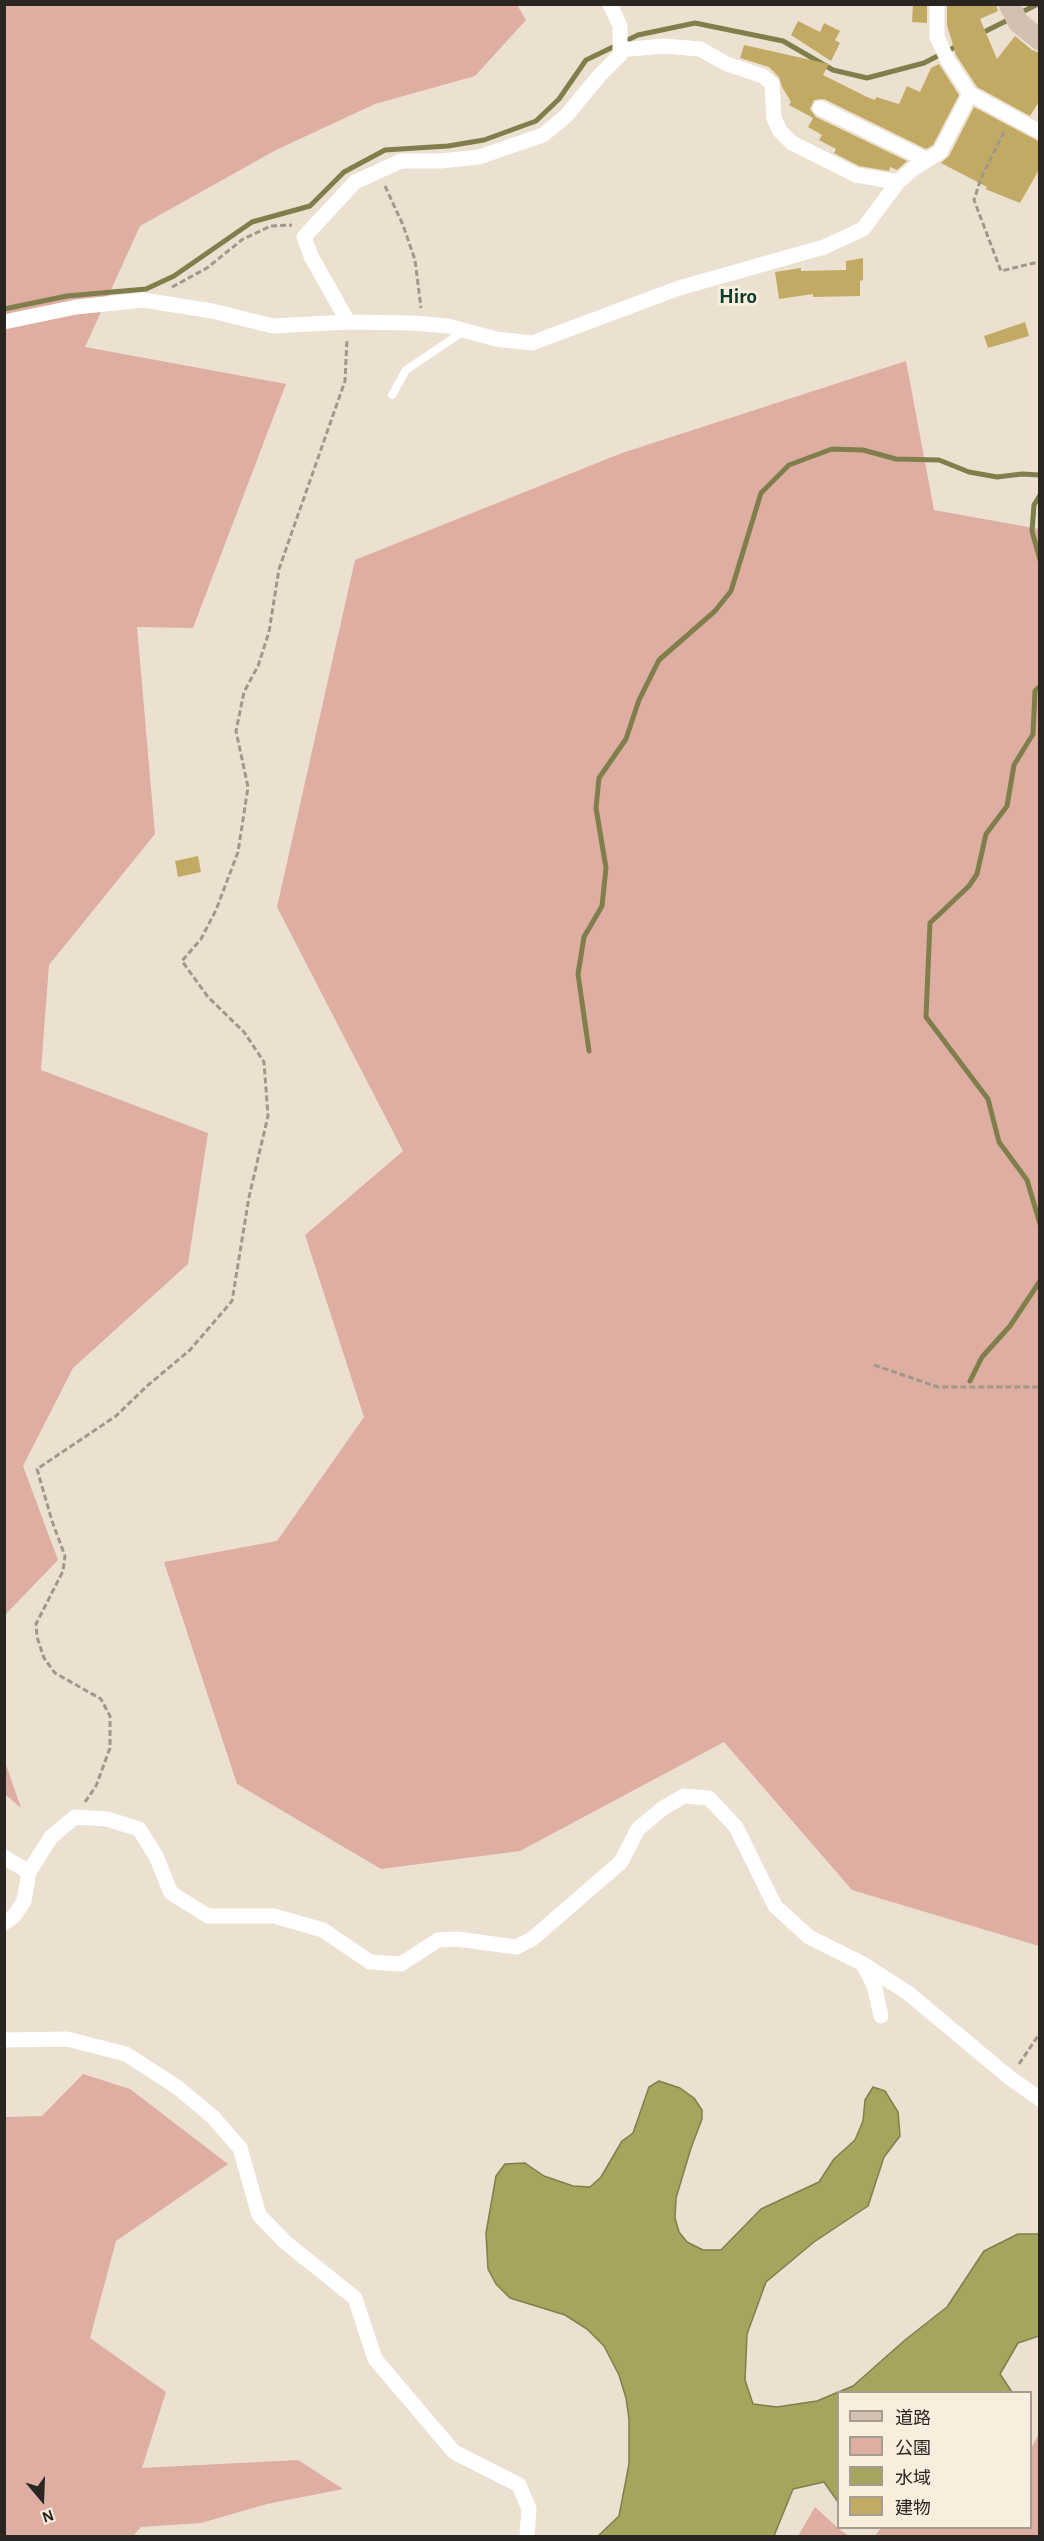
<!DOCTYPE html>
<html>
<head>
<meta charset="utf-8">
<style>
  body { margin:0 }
  #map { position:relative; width:1044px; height:2541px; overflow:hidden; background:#ece0d1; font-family:"Alegreya Sans","Noto Sans JP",sans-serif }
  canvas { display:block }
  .frame { position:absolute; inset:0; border:6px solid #2a2520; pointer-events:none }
  .legend { position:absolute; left:837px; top:2391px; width:195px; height:138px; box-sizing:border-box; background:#f9edde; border:2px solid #a69d92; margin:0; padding:8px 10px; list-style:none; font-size:18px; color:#2a2520 }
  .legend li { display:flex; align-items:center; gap:12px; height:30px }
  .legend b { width:30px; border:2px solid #a69d92 }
  .north { position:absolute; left:12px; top:2469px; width:60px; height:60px; -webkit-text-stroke:4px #f9edde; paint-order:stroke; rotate:161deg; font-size:16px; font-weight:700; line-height:24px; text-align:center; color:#2a2520 }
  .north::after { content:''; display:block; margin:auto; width:21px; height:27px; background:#2a2520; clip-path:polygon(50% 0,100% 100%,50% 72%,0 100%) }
</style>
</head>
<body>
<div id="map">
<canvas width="1044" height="2541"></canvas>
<div class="frame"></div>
<ul class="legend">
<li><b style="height:8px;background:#d4c0b1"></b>道路</li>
<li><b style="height:16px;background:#deaea2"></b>公園</li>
<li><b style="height:16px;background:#a5a55d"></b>水域</li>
<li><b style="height:16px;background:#c3aa64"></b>建物</li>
</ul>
<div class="north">N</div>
</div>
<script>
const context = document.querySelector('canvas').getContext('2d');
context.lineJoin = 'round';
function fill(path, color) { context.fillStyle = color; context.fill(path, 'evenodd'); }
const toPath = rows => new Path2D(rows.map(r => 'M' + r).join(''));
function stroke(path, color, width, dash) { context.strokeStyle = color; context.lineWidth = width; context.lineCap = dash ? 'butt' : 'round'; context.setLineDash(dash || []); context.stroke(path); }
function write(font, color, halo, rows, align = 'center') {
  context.font = font + ' "Alegreya Sans",sans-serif'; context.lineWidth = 6; context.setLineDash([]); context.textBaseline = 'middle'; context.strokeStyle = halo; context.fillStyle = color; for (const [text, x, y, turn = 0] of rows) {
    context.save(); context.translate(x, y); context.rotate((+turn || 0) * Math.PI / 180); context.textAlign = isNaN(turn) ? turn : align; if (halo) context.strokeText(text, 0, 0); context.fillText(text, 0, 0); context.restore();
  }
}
const green = toPath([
  [5,5,517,5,526,20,475,76,375,104,276,150,140,226,85,347,286,384,193,628,137,627,155,834,49,965,41,1070,208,1133,188,1264,73,1368,23,1466,58,1560,5,1615],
  [906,361,934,510,1039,529,1039,1946,852,1890,724,1742,520,1851,381,1869,237,1784,164,1562,277,1541,364,1417,305,1235,403,1151,277,907,355,560,622,453],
  [4,1762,5,1762,21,1808,5,1794],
  [83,2074,130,2089,228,2164,116,2241,90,2338,166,2392,142,2468,298,2460,343,2489,267,2504,201,2523,141,2527,133,2536,5,2536,5,2117,42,2116],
  [1039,2434,1039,2536,875,2536,881,2528,1030,2528,1031,2448],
  [815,2507,838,2528,849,2536,798,2536]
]);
const water = toPath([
  [659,2081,680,2088,694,2098,702,2110,702,2119,691,2148,676,2198,675,2218,679,2232,687,2242,703,2250,721,2250,761,2209,819,2182,834,2159,855,2140,863,2121,865,2100,873,2087,885,2091,898,2112,900,2136,884,2157,868,2206,814,2242,766,2282,747,2334,745,2380,753,2404,777,2407,817,2401,853,2386,905,2340,947,2307,984,2251,1018,2234,1039,2234,1039,2336,1018,2343,1000,2374,1012,2392,838,2392,838,2502,824,2482,793,2489,774,2536,598,2536,619,2516,629,2464,629,2419,626,2398,619,2375,604,2346,587,2329,565,2315,510,2298,496,2284,488,2269,486,2233,496,2176,505,2164,525,2163,544,2176,573,2186,590,2187,601,2177,622,2141,633,2133,649,2087,659,2081]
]);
const stream = toPath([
  [1020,13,1038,4],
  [980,34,1012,18],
  [4,309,67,296,146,289,174,276,252,222,310,206,344,172,385,150,448,146,484,140,536,121,559,99,586,60,638,35,695,23,783,41,833,70,867,78,924,63,959,45],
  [1040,495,1034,505,1032,531,1040,560],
  [1040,686,1035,691,1033,734,1014,765,1007,806,986,834,977,874,969,886,930,923,926,1017,988,1099,999,1142,1027,1180,1040,1224],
  [589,1051,578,974,584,937,602,906,606,868,596,808,599,778,626,739,639,700,659,660,715,611,731,591,761,493,789,465,832,449,863,450,896,459,939,460,969,472,997,477,1022,474,1040,475],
  [970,1381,982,1357,1010,1326,1040,1281]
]);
const building = toPath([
  [913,4,927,4,927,23,912,22],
  [947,4,996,4,998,11,980,19,997,59,1015,36,1032,50,1040,53,1040,100,1030,116,977,87,956,55,947,25],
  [798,21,820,32,824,23,840,31,835,40,840,43,831,61,791,35],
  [744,45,829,64,823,75,867,97,875,100,876,97,899,104,907,86,920,92,931,68,939,64,959,95,933,145,926,149,824,99,814,100,810,109,816,117,907,161,897,170,890,167,889,171,859,166,834,153,836,149,819,140,822,135,808,127,813,118,789,105,791,102,782,87,779,77,769,67,740,58],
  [974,107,1040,142,1040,168,1020,203,985,189,987,187,941,163,949,156],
  [863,258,863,280,860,281,860,296,813,297,813,294,779,299,775,272,801,268,801,271,846,270,846,261],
  [1025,322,1029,336,988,348,984,336],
  [198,856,201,872,178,877,175,861]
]);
const path = toPath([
  [1004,132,981,178,974,200,1001,271,1034,263,1040,264],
  [385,186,403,225,415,260,421,308],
  [172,287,207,268,243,239,271,226,292,225],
  [874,1365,938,1387,1040,1387],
  [85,1802,96,1786,110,1748,110,1716,101,1699,55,1673,44,1658,37,1637,36,1624,63,1571,65,1556,52,1521,37,1469,116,1416,147,1386,190,1350,232,1301,249,1197,268,1116,264,1062,244,1032,208,997,182,961,201,939,216,910,238,852,248,787,236,731,244,692,258,666,269,632,279,569,345,381,347,339],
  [1019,2064,1040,2033]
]);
const lane = toPath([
  [392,395,406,370,464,331]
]);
const street = toPath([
  [620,50,664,46,700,49,727,64,763,76,772,84,774,118,780,131,792,143,856,175,898,182],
  [970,94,1040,132],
  [820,108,927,160],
  [4,322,76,307,143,300,212,311,273,326,348,322,414,323,448,326,496,339,532,343,679,288,824,247,863,229,898,182,914,168,940,152,970,94,947,59,937,37,937,4],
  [348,322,311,256,304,237,355,182,401,161,441,161,479,157,543,135,566,116,599,76,620,55,620,26,610,4],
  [4,1857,29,1872],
  [4,1923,14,1916,24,1901,29,1872,51,1837,75,1817,107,1819,139,1829,156,1856,171,1893,208,1916,274,1916,323,1930,370,1962,401,1964,438,1940,457,1939,516,1947,532,1939,621,1862,638,1829,663,1808,684,1796,709,1798,736,1827,775,1906,809,1937,863,1964,908,1993,1010,2078,1040,2099],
  [864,1966,874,1985,881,2016],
  [4,2040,67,2039,126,2054,177,2087,213,2117,240,2148,259,2215,285,2242,355,2298,375,2359,454,2452,519,2485,529,2509,527,2536]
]);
const secondary = toPath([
  [1009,4,1018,22,1040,40]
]);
const quarterNames = [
  ["Hiro",738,297]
];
fill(green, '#deaea2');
fill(water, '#a5a55d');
stroke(water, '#807f4b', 1.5);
stroke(stream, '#807f4b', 5);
fill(building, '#c3aa64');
stroke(path, '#a1988c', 3, [6, 3]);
stroke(lane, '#fff', 8);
stroke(street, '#fff', 15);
stroke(secondary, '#d4c0b1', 21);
write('bold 21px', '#0b3b29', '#f9edde', quarterNames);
</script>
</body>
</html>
